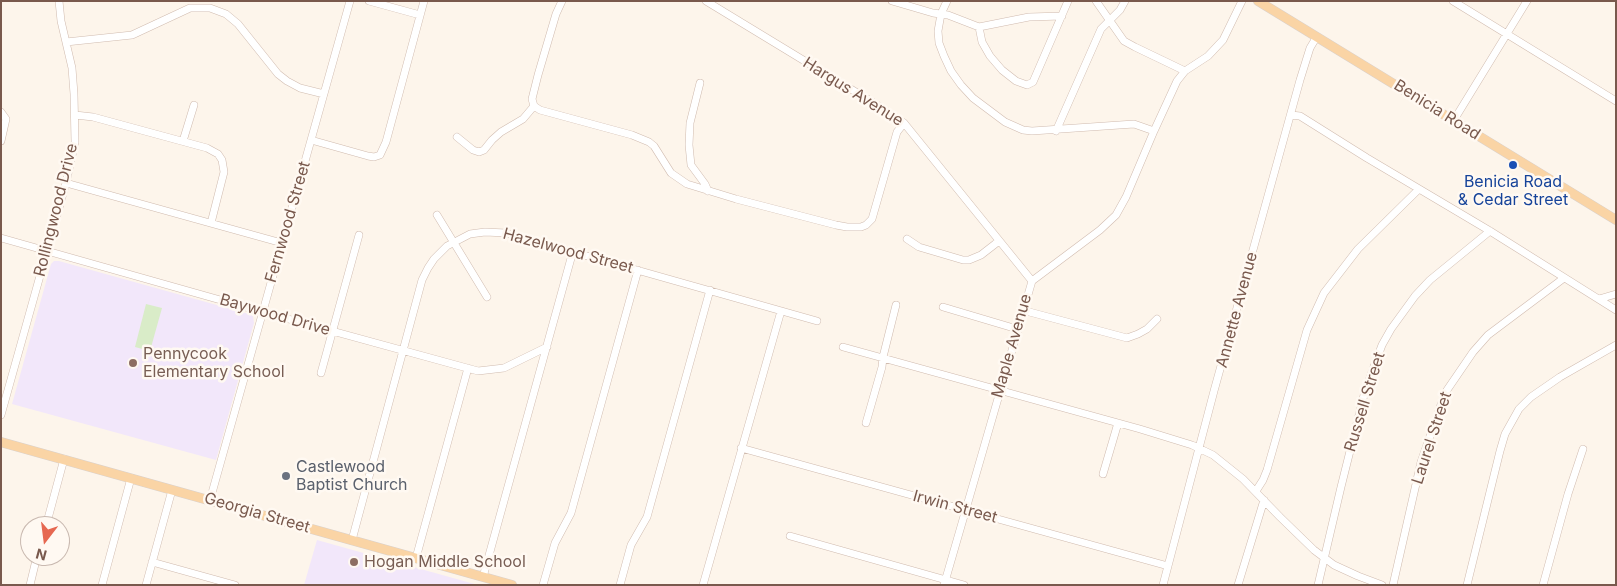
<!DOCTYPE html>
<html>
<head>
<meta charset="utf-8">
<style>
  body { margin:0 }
  #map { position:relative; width:1617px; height:586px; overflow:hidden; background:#fdf5eb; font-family:Inter,sans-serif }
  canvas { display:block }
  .frame { position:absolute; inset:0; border:2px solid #79594d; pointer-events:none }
  .north { position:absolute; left:20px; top:516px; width:50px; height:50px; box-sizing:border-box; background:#fff9f2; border:1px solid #c9b9b0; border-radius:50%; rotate:195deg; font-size:14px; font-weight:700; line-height:20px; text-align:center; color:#79594d }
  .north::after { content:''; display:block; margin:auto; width:18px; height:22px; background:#e66851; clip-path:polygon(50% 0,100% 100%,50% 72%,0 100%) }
</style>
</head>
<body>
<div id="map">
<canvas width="1617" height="586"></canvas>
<div class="frame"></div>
<div class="north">N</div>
</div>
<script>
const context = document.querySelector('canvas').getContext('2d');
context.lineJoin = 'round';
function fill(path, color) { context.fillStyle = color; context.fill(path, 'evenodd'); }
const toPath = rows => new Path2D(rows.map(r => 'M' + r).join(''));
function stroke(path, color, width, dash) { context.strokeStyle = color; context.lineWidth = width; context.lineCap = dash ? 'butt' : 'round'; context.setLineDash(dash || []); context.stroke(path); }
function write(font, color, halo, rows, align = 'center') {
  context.font = font + ' Inter,sans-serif'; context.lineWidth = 5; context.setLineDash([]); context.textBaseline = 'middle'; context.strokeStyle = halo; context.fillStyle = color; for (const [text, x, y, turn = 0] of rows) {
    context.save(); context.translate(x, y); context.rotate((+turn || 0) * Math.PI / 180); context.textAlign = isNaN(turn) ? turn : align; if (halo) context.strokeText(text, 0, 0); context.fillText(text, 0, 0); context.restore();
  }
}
const education = toPath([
  [54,261,59,261,249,314,253,316,254,323,216,460,12,404,51,264],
  [317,540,478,585,304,585]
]);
const green = toPath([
  [146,304,162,308,150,351,135,347]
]);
const minor = toPath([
  [369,1,420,15],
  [562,1,556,14,538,75,532,99,534,106,540,110,632,135,649,142,654,146,671,173,687,184,736,199,836,225,847,227,861,227,866,225,872,219,897,132,904,123],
  [706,1,882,108,904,123,1032,281],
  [892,1,933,13,948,15,979,27,1029,17,1062,16],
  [947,1,941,14,938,31,939,43,944,56,951,71,961,85,973,98,1005,122,1023,130,1032,131,1134,124,1154,131],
  [1096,1,1124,41,1135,47,1185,71],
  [1453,1,1616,101],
  [979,27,982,42,990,56,1002,70,1016,81,1027,85,1033,82,1068,1],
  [66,42,132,35,190,8,210,8,226,14,238,24,278,74,287,81,300,88,324,94],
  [700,83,690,123,689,145,691,165,705,184,708,191],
  [1,112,6,119,1,141],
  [75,115,93,117,207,148,218,154,222,160,224,172,211,223],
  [1291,115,1300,116,1308,121,1367,158,1490,231,1616,310],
  [1454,120,1527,1],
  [1056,131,1101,29,1120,10,1125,1],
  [457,137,473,150,479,152,484,150,492,140,501,132,523,119,534,106],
  [311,140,368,156,374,157,380,155,386,142,424,1],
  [183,141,194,105],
  [66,183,282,243],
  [437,215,487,297],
  [1,238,270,314,478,371,504,368,547,347],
  [907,239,919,247,963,260,969,260,981,255,999,241],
  [1599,299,1616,294],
  [943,307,1017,329],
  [1022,310,1127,338,1138,334,1147,329,1157,319],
  [843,347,1140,429,1192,445,1213,455,1243,479,1280,517,1314,550,1334,565,1358,576,1382,585],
  [321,373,359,235],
  [1,415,66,183,75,142,74,94,72,68,61,21,59,1],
  [866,423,882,367,883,357,896,305],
  [741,448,1168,566],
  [1103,474,1118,423],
  [1256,491,1263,480,1267,470,1307,330,1324,293,1358,249,1419,189],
  [210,500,350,1],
  [46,526,64,459],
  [790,536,964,585],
  [352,540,422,280,428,268,434,259,447,246,470,234,485,232,506,233,817,321],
  [416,558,468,368],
  [152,562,235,585],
  [483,577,573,251],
  [30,585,37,556],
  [102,585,131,478],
  [146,585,172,490],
  [543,585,555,543,571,513,638,270],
  [620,585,631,545,647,517,710,290],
  [703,585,781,311],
  [944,585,1032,281,1100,230,1116,215,1126,197,1154,131,1177,81,1185,71,1208,56,1223,40,1242,1],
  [1163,585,1214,391,1300,80,1310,48,1316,38],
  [1238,585,1264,500],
  [1318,585,1341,487,1365,391,1382,345,1391,329,1415,296,1430,280,1490,231],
  [1393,585,1421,462,1445,393,1473,352,1488,335,1564,278],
  [1467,585,1500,451,1505,434,1519,409,1531,397,1560,377,1616,345],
  [1543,585,1568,494,1583,449]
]);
const major = toPath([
  [1258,1,1616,220],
  [1,442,512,585]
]);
const markers = [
  [1513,165,5,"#1a4fb4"],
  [133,363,5,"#8d6e63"],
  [286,476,5,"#6b7280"],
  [354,562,5,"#8d6e63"]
];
const streetNames = [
  ["Hargus Avenue",853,92,32],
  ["Benicia Road",1437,110,32],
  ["Rollingwood Drive",56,210,-76],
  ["Fernwood Street",288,222,-74],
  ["Hazelwood Street",568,251,15],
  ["Annette Avenue",1237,310,-75],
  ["Baywood Drive",275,315,16],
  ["Maple Avenue",1012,346,-74],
  ["Russell Street",1365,402,-73],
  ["Laurel Street",1432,438,-72],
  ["Irwin Street",955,507,15],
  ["Georgia Street",257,513,16]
];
const transitNames = [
  ["Benicia Road",1513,182],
  ["& Cedar Street",1513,200]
];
const educationNames = [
  ["Pennycook",143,354],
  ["Elementary School",143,372],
  ["Hogan Middle School",364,562]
];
const worshipNames = [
  ["Castlewood",296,467],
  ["Baptist Church",296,485]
];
fill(education, '#f2e7fa');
fill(green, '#d9ecc8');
stroke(minor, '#d0bbaf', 8);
stroke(major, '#d9d1cd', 10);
stroke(minor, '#fff', 7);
stroke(major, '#fad4a5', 9);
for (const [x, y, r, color] of markers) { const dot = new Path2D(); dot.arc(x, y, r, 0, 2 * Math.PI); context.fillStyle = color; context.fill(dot); stroke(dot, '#fff9f2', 2); }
write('16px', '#79594d', '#fff9f2', streetNames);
write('16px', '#164399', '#fff9f2', transitNames);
write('16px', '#785e54', '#fff9f2', educationNames, 'left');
write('16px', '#5b616d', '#fff9f2', worshipNames, 'left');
</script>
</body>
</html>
